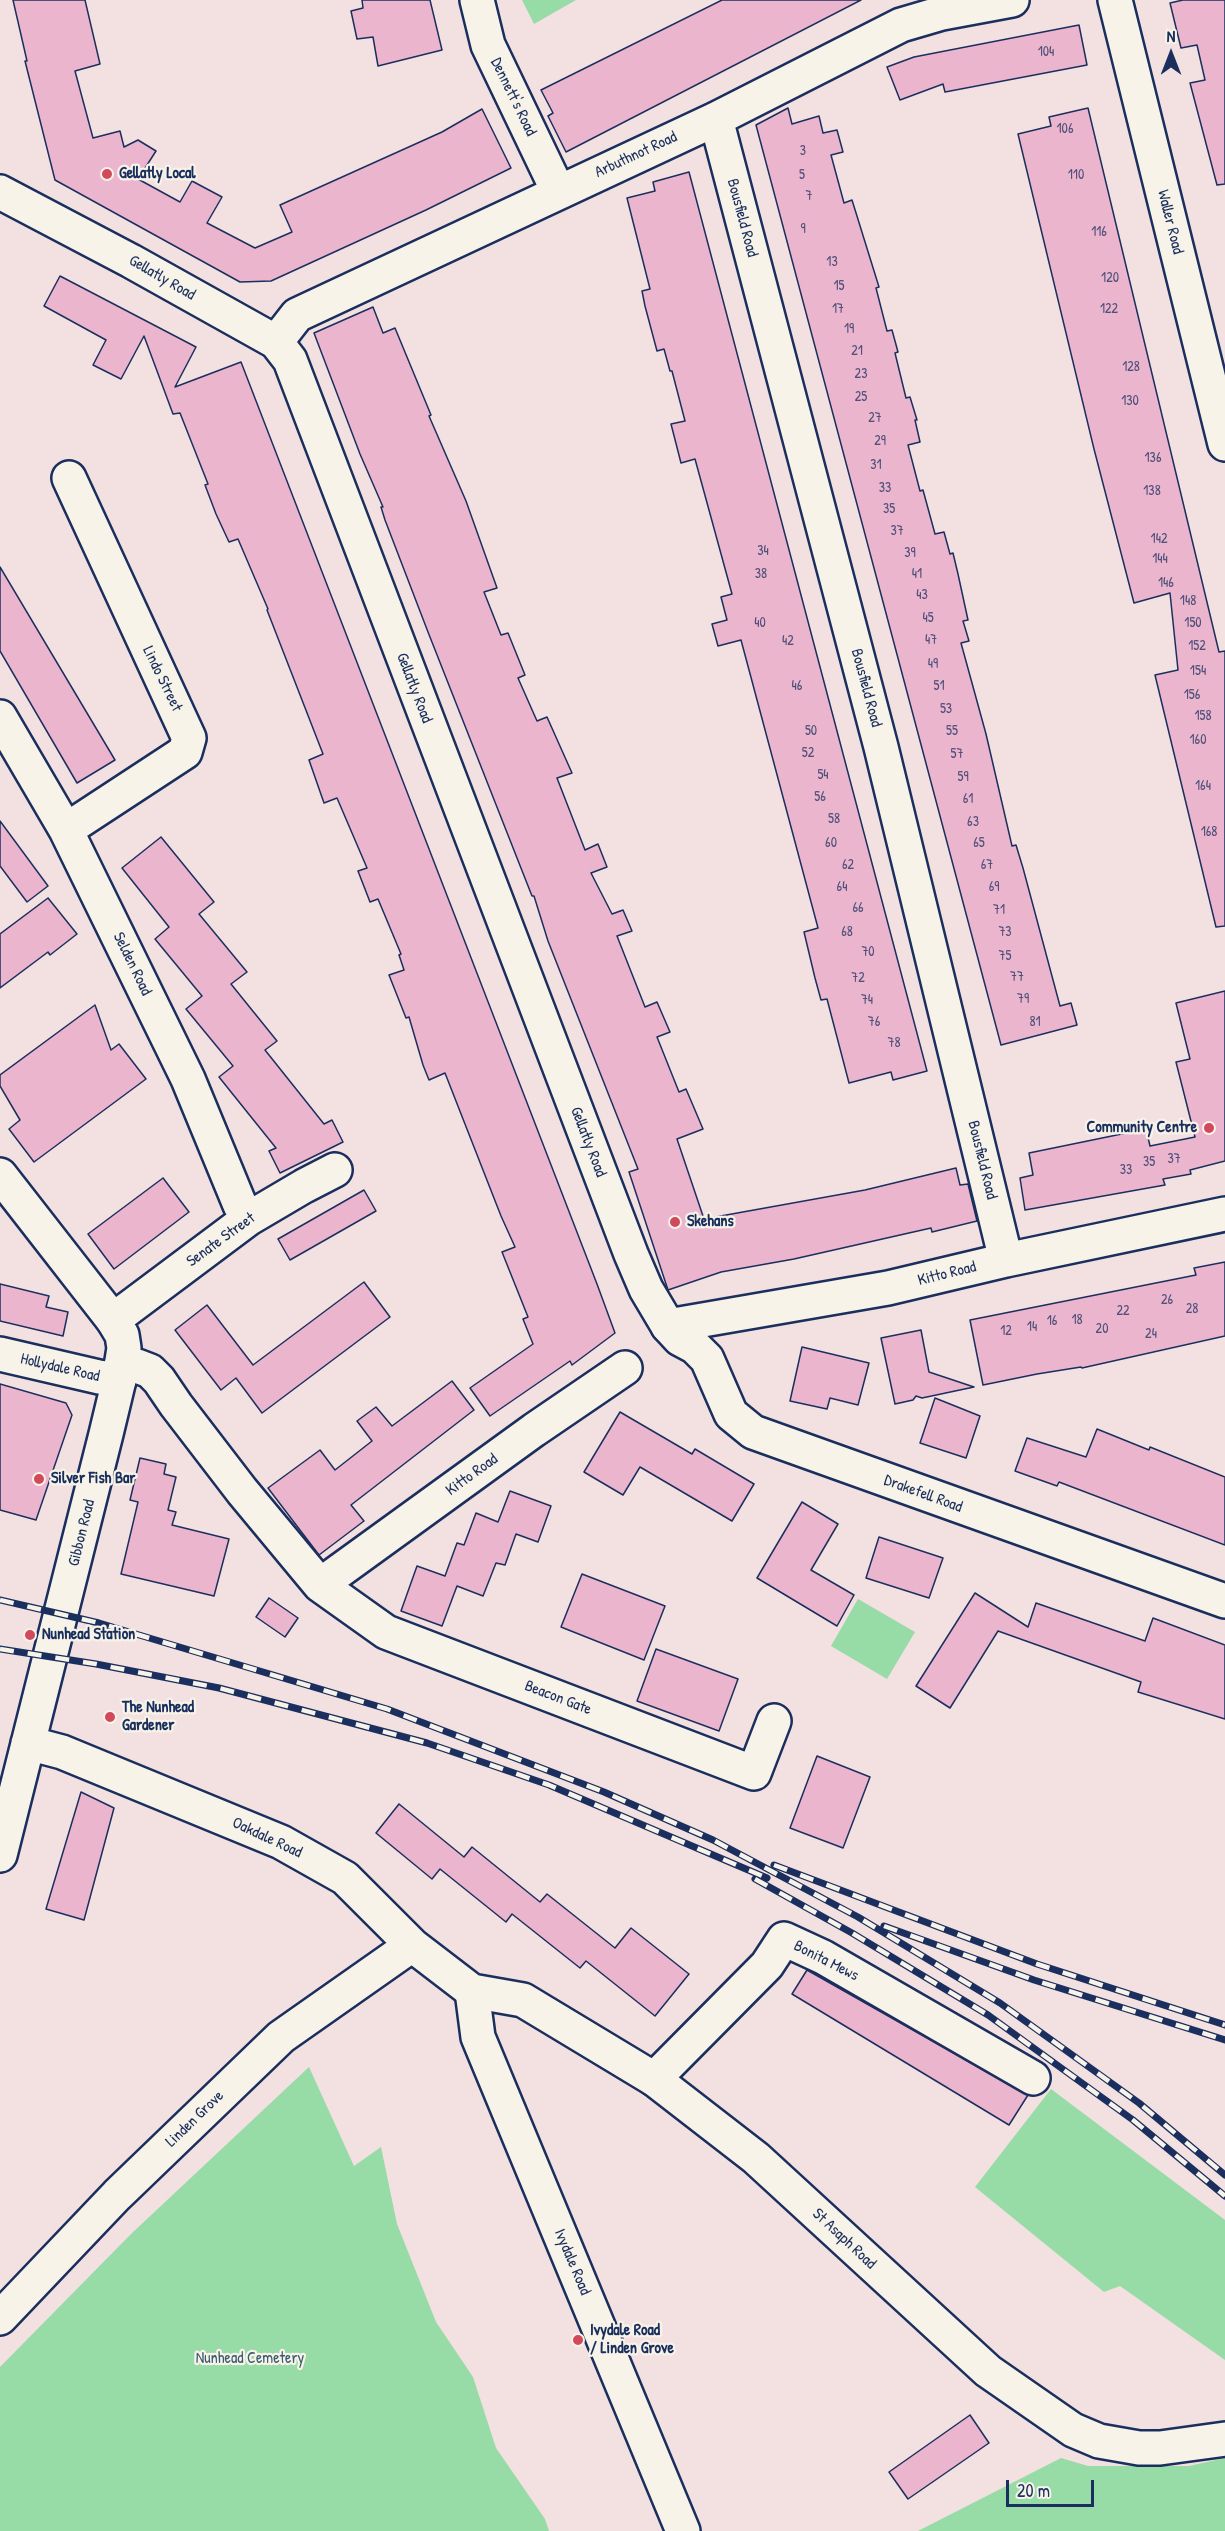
<!DOCTYPE html>
<html>
<head>
<meta charset="utf-8">
<style>
  body { margin:0 }
  #map { position:relative; width:1225px; height:2531px; overflow:hidden; background:#f3e0e0; font-family:"Patrick Hand",sans-serif }
  canvas { display:block }
  .north { position:absolute; left:1141px; top:24px; width:60px; height:60px; -webkit-text-stroke:4px #f7f3e8; paint-order:stroke; rotate:0deg; font-size:16px; font-weight:700; line-height:24px; text-align:center; color:#1b2f5e }
  .north::after { content:''; display:block; margin:auto; width:21px; height:27px; background:#1b2f5e; clip-path:polygon(50% 0,100% 100%,50% 72%,0 100%) }
  .scale { position:absolute; left:1006px; top:2480px; width:88px; height:27px; box-sizing:border-box; border:3px solid #1b2f5e; border-top:0; padding-left:8px; font-size:18px; line-height:21px; white-space:nowrap; color:#1b2f5e; -webkit-text-stroke:4px #f7f3e8; paint-order:stroke }
</style>
</head>
<body>
<div id="map">
<canvas width="1225" height="2531"></canvas>
<div class="north">N</div>
<div class="scale">20 m</div>
</div>
<script>
const context = document.querySelector('canvas').getContext('2d');
context.lineJoin = 'round';
function fill(path, color) { context.fillStyle = color; context.fill(path, 'evenodd'); }
const toPath = rows => new Path2D(rows.map(r => 'M' + r).join(''));
function stroke(path, color, width, dash) { context.strokeStyle = color; context.lineWidth = width; context.lineCap = dash ? 'butt' : 'round'; context.setLineDash(dash || []); context.stroke(path); }
function write(font, color, halo, rows, align = 'center') {
  context.font = font + ' "Patrick Hand",sans-serif'; context.lineWidth = 4.5; context.setLineDash([]); context.textBaseline = 'middle'; context.strokeStyle = halo; context.fillStyle = color; for (const [text, x, y, turn = 0] of rows) {
    context.save(); context.translate(x, y); context.rotate((+turn || 0) * Math.PI / 180); context.textAlign = isNaN(turn) ? turn : align; if (halo) context.strokeText(text, 0, 0); context.fillText(text, 0, 0); context.restore();
  }
}
const green = toPath([
  [522,0,576,0,534,24],
  [858,1599,915,1632,887,1679,831,1646],
  [309,2067,354,2166,381,2147,397,2224,436,2322,473,2377,496,2448,545,2519,549,2531,0,2531,0,2367,131,2234],
  [1051,2089,1225,2220,1225,2360,1120,2286,1104,2292,975,2187],
  [1061,2458,1088,2466,1189,2466,1225,2458,1225,2531,918,2531]
]);
const building = toPath([
  [13,0,85,0,100,64,75,71,93,138,120,131,124,147,138,140,156,151,138,179,180,202,192,181,222,197,207,223,255,248,292,232,280,205,442,132,482,109,511,168,426,210,271,281,240,282,55,180,25,61,27,61,13,0],
  [362,0,430,0,442,50,378,66,373,37,357,39,351,11,363,8,362,0],
  [722,0,861,0,566,152,548,116,553,113,541,90,722,0],
  [1183,0,1225,0,1225,184,1217,185,1190,83,1205,80,1197,45,1181,48,1170,3,1183,0],
  [1079,25,1087,65,945,92,943,84,900,100,887,67,914,57,1079,25],
  [788,108,792,124,819,116,823,133,837,130,843,152,831,155,844,203,852,200,879,287,876,288,887,331,892,330,898,352,895,353,906,398,910,397,917,420,915,420,920,442,908,445,920,491,923,490,935,534,944,532,950,554,953,553,958,574,968,620,963,621,969,641,961,643,986,734,1012,846,1016,845,1023,868,1060,1006,1071,1003,1077,1025,1001,1045,756,125,788,108],
  [1088,108,1219,652,1225,651,1225,926,1216,927,1155,675,1178,670,1170,593,1134,603,1094,449,1018,134,1051,126,1049,117,1088,108],
  [689,172,927,1071,893,1080,891,1072,849,1083,827,999,821,1000,815,978,804,932,818,928,741,640,718,646,712,624,727,620,721,597,732,594,695,459,681,463,671,424,685,421,672,371,670,371,664,349,657,351,645,306,642,291,650,289,627,198,655,191,653,182,689,172],
  [60,276,196,347,175,387,241,362,597,1284,615,1333,572,1365,570,1361,490,1416,470,1388,533,1344,523,1319,528,1317,502,1252,515,1247,501,1216,445,1073,429,1080,423,1065,409,1017,406,1018,389,975,404,970,399,955,401,954,378,899,370,902,358,871,367,868,337,798,324,803,309,760,323,754,267,610,268,609,238,539,229,542,216,514,205,485,208,484,180,413,173,414,144,336,121,379,93,365,106,340,44,306,60,276],
  [373,307,383,333,395,328,431,415,429,416,466,501,497,588,484,592,501,635,508,633,525,675,518,678,537,721,547,717,572,773,557,778,585,850,598,844,607,867,591,873,612,914,623,910,632,931,617,936,645,1007,657,1002,670,1032,657,1037,679,1092,686,1089,703,1129,677,1139,704,1219,865,1190,956,1168,960,1185,968,1184,977,1221,932,1232,931,1228,794,1259,721,1272,668,1290,629,1172,638,1169,548,941,534,896,532,896,428,632,385,520,381,507,383,507,360,454,314,333,373,307],
  [0,567,115,760,77,783,0,651,0,567],
  [0,821,48,886,27,902,0,866,0,821],
  [161,837,214,902,199,914,247,972,231,984,277,1041,265,1050,324,1124,332,1120,343,1142,280,1173,269,1151,276,1148,219,1077,233,1066,186,1009,202,996,155,939,169,927,122,868,161,837],
  [48,898,77,934,50,955,48,952,0,988,0,934,48,898],
  [1225,991,1225,1161,1190,1170,1191,1174,1163,1179,1165,1185,1025,1210,1020,1178,1033,1175,1029,1153,1146,1129,1150,1146,1195,1137,1176,1062,1190,1059,1176,1003,1225,991],
  [95,1005,111,1050,119,1044,146,1079,34,1162,9,1129,20,1120,0,1086,0,1075,95,1005],
  [163,1178,189,1212,114,1269,88,1234,163,1178],
  [364,1190,376,1211,290,1260,278,1239,364,1190],
  [1225,1262,1225,1336,1082,1368,1081,1367,1037,1374,983,1385,970,1320,1196,1275,1194,1268,1225,1262],
  [364,1282,390,1317,262,1413,236,1378,221,1390,175,1330,207,1305,253,1365,364,1282],
  [0,1284,49,1296,46,1307,68,1312,63,1336,0,1321,0,1284],
  [921,1330,929,1372,974,1387,922,1398,916,1396,913,1400,895,1404,881,1338,921,1330],
  [802,1347,869,1363,858,1405,830,1398,827,1409,790,1401,802,1347],
  [452,1381,474,1410,351,1505,364,1521,319,1555,268,1488,320,1450,335,1470,372,1441,357,1421,376,1407,392,1426,452,1381],
  [0,1384,66,1403,72,1415,36,1520,0,1510,0,1384],
  [935,1398,980,1416,966,1458,920,1443,935,1398],
  [620,1412,692,1454,695,1449,754,1484,732,1521,640,1467,623,1495,584,1472,620,1412],
  [1097,1429,1149,1450,1150,1447,1225,1477,1225,1545,1059,1482,1057,1486,1015,1471,1027,1438,1086,1457,1097,1429],
  [140,1458,166,1464,164,1474,176,1477,168,1510,176,1512,172,1525,229,1539,214,1596,121,1574,138,1502,130,1500,140,1458],
  [510,1491,551,1506,538,1542,516,1534,505,1565,496,1563,483,1596,457,1586,442,1626,401,1611,417,1566,445,1576,457,1543,464,1545,476,1513,498,1522,510,1491],
  [802,1502,838,1524,811,1570,854,1595,837,1626,757,1578,802,1502],
  [879,1537,943,1558,929,1598,866,1578,879,1537],
  [582,1574,665,1606,644,1660,561,1627,582,1574],
  [975,1593,1028,1627,1036,1603,1145,1641,1153,1618,1225,1645,1225,1719,1138,1692,1141,1682,998,1631,950,1708,916,1686,975,1593],
  [269,1598,298,1618,285,1637,256,1617,269,1598],
  [656,1649,738,1679,719,1731,637,1701,656,1649],
  [817,1756,870,1777,843,1848,790,1828,817,1756],
  [81,1792,114,1808,84,1920,46,1909,81,1792],
  [399,1804,464,1857,472,1847,540,1902,547,1894,615,1948,631,1928,689,1974,655,2016,586,1961,580,1968,512,1914,506,1922,440,1869,432,1879,376,1833,399,1804],
  [807,1970,1028,2095,1009,2125,792,1994,807,1970],
  [970,2415,989,2443,908,2499,889,2472,970,2415]
]);
const street = toPath([
  [477,0,488,45,558,191],
  [1115,0,1225,444],
  [716,119,881,747,1006,1260],
  [276,342,297,315,716,119,901,25,942,13,1012,0],
  [0,717,66,830,188,1079,240,1205,248,1219],
  [66,830,185,752,189,738,69,478],
  [113,1320,248,1219,304,1186,335,1170],
  [668,1326,888,1288,1006,1260,1225,1214],
  [0,1354,99,1377,119,1380],
  [121,1366,137,1366,150,1371,159,1380,176,1405,242,1491,320,1585,386,1632,754,1773,774,1721],
  [320,1585,534,1430,625,1368],
  [472,1991,478,2037,683,2531],
  [654,2079,767,1965,784,1939,823,1957,1033,2078]
]);
const secondary = toPath([
  [0,192,131,261,276,342,290,360,631,1254,646,1289,668,1326,680,1339,695,1347,707,1359,731,1414,753,1432,1225,1601],
  [0,1175,113,1320,122,1335,124,1348,119,1380,106,1434,0,1855],
  [28,1743,62,1752,281,1842,345,1878,412,1945,472,1991,523,2000,654,2079,756,2158,988,2371,1073,2430,1099,2441,1139,2448,1160,2448,1225,2439],
  [0,2318,117,2195,281,2037,412,1945]
]);
const rail = toPath([
  [0,1600,99,1623,387,1709,604,1792,713,1840,858,1917,1000,2003,1139,2103,1225,2175],
  [0,1649,96,1664,219,1688,427,1743,549,1785,767,1878],
  [774,1865,1037,1964,1225,2025],
  [755,1879,852,1933,988,2015,1133,2120,1225,2196],
  [884,1926,1034,1980,1225,2040]
]);
const markers = [
  [107,174,6,"#d1495b"],
  [1209,1128,6,"#d1495b"],
  [675,1222,6,"#d1495b"],
  [39,1479,6,"#d1495b"],
  [30,1635,6,"#d1495b"],
  [110,1717,6,"#d1495b"],
  [578,2340,6,"#d1495b"]
];
const numberNames = [
  ["104",1046,52],
  ["106",1065,129],
  ["3",803,151],
  ["5",802,175],
  ["110",1076,175],
  ["7",809,196],
  ["9",803,229],
  ["116",1099,232],
  ["13",832,262],
  ["120",1110,278],
  ["15",839,286],
  ["17",838,309],
  ["122",1109,309],
  ["19",849,329],
  ["21",857,351],
  ["128",1131,367],
  ["23",861,374],
  ["25",861,397],
  ["130",1130,401],
  ["27",875,418],
  ["29",880,441],
  ["136",1153,458],
  ["31",876,465],
  ["33",885,488],
  ["138",1152,491],
  ["35",889,509],
  ["37",897,531],
  ["142",1159,539],
  ["34",763,551],
  ["39",910,553],
  ["144",1160,559],
  ["38",761,574],
  ["41",917,574],
  ["146",1166,583],
  ["43",922,595],
  ["148",1188,601],
  ["45",928,618],
  ["40",760,623],
  ["150",1193,623],
  ["47",931,640],
  ["42",788,641],
  ["152",1197,646],
  ["49",933,664],
  ["154",1198,671],
  ["46",797,686],
  ["51",939,686],
  ["156",1192,695],
  ["53",946,709],
  ["158",1203,716],
  ["50",811,731],
  ["55",952,731],
  ["160",1198,740],
  ["52",808,753],
  ["57",957,754],
  ["54",823,775],
  ["59",963,777],
  ["164",1203,786],
  ["56",820,797],
  ["61",968,799],
  ["58",834,819],
  ["63",973,822],
  ["168",1209,832],
  ["60",831,843],
  ["65",979,843],
  ["62",848,865],
  ["67",987,865],
  ["64",842,887],
  ["69",994,887],
  ["66",858,908],
  ["71",999,910],
  ["68",847,932],
  ["73",1005,932],
  ["70",868,952],
  ["75",1005,956],
  ["77",1017,977],
  ["72",858,978],
  ["79",1023,999],
  ["74",867,1000],
  ["76",874,1022],
  ["81",1035,1022],
  ["78",894,1043],
  ["37",1174,1159],
  ["35",1149,1162],
  ["33",1126,1170],
  ["26",1167,1300],
  ["28",1192,1309],
  ["22",1123,1311],
  ["18",1077,1320],
  ["16",1052,1321],
  ["14",1032,1327],
  ["20",1102,1329],
  ["12",1006,1331],
  ["24",1151,1334]
];
const streetNames = [
  ["Dennett's Road",513,97,64],
  ["Arbuthnot Road",636,155,-25],
  ["Bousfield Road",742,218,75],
  ["Waller Road",1170,222,76],
  ["Gellatly Road",162,278,30],
  ["Lindo Street",162,679,64],
  ["Gellatly Road",414,688,69],
  ["Bousfield Road",866,688,75],
  ["Selden Road",132,964,64],
  ["Gellatly Road",588,1142,69],
  ["Bousfield Road",982,1160,76],
  ["Senate Street",221,1240,-36],
  ["Kitto Road",947,1274,-14],
  ["Hollydale Road",60,1368,13],
  ["Kitto Road",472,1475,-36],
  ["Drakefell Road",923,1494,20],
  ["Gibbon Road",82,1533,-76],
  ["Beacon Gate",558,1698,21],
  ["Oakdale Road",267,1838,25],
  ["Bonita Mews",826,1961,27],
  ["Linden Grove",195,2119,-44],
  ["St Asaph Road",844,2239,43],
  ["Ivydale Road",572,2262,67]
];
const poiNames = [
  ["Gellatly Local",119,174],
  ["Community Centre",1197,1128,"right"],
  ["Skehans",687,1222],
  ["Silver Fish Bar",51,1479],
  ["Nunhead Station",42,1635],
  ["The Nunhead",122,1708],
  ["Gardener",122,1726],
  ["Ivydale Road",590,2331],
  ["/ Linden Grove",590,2349]
];
const parkNames = [
  ["Nunhead Cemetery",250,2359]
];
fill(green, '#97dba7');
fill(building, '#ebb5ce');
stroke(building, '#1b2f5e', 1.5);
stroke(street, '#1b2f5e', 38);
stroke(secondary, '#1b2f5e', 38);
stroke(street, '#f7f3e8', 33);
stroke(secondary, '#f7f3e8', 33);
stroke(rail, '#1b2f5e', 7);
stroke(rail, '#f7f3e8', 4.5, [14]);
for (const [x, y, r, color] of markers) { const dot = new Path2D(); dot.arc(x, y, r, 0, 2 * Math.PI); context.fillStyle = color; context.fill(dot); stroke(dot, '#f7f3e8', 2); }
write('14px', '#4f507a', null, numberNames);
write('16px', '#1b2f5e', '#f7f3e8', streetNames);
write('bold 16px', '#1b2f5e', '#f7f3e8', poiNames, 'left');
write('16px', '#3a5a70', '#f7f3e8', parkNames);
</script>
</body>
</html>
